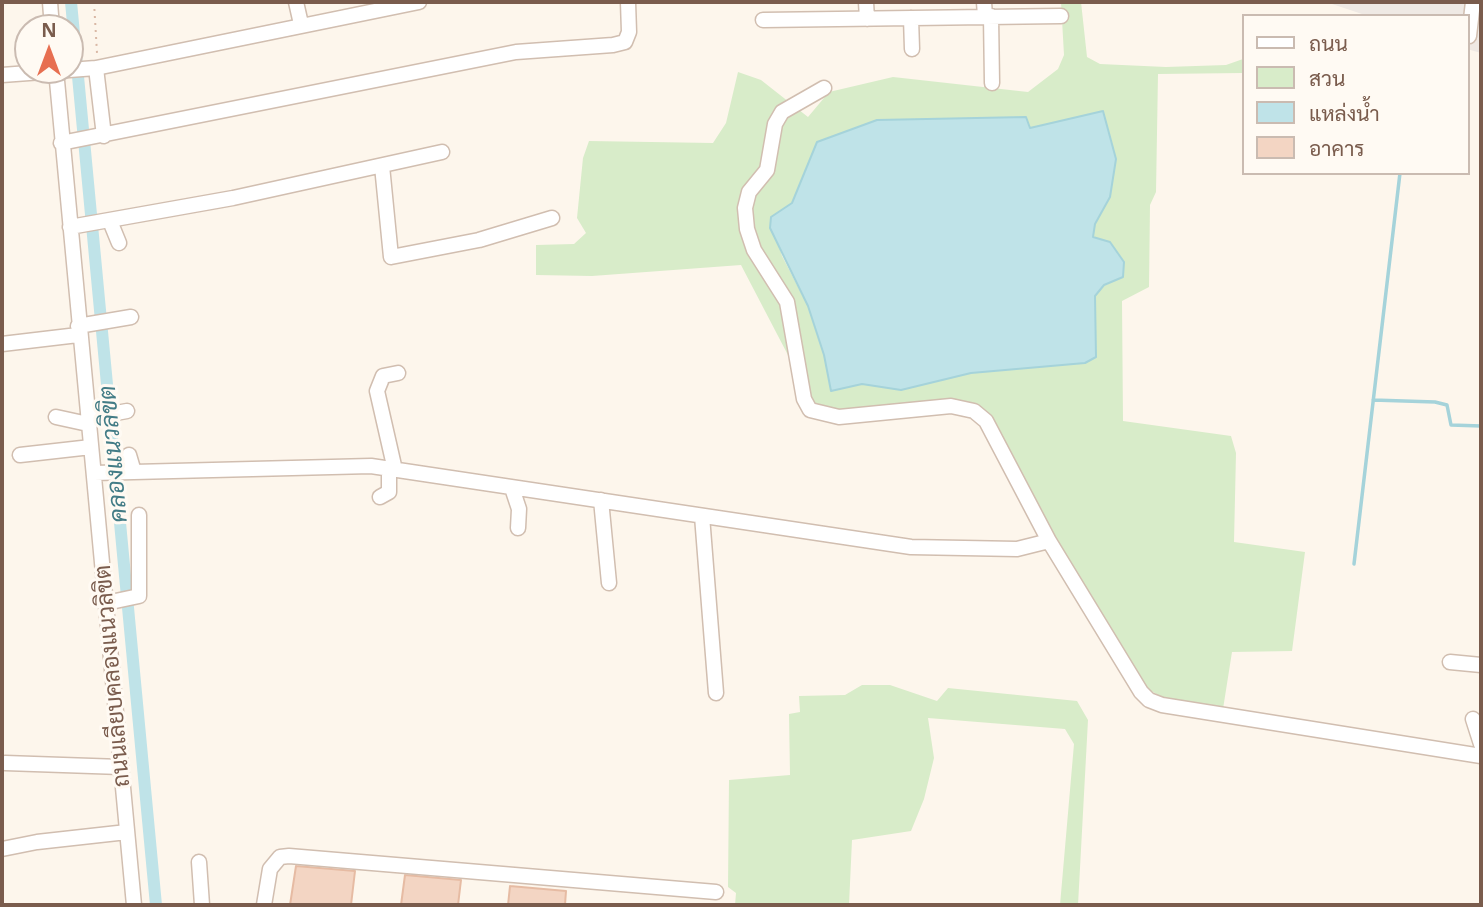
<!DOCTYPE html>
<html>
<head>
<meta charset="utf-8">
<style>
  body { margin:0 }
  #map { position:relative; width:1483px; height:907px; overflow:hidden; background:#fdf6ec; font-family:"Open Sans",Sarabun,sans-serif }
  canvas { display:block }
  .frame { position:absolute; inset:0; border:4px solid #7a5c4d; pointer-events:none }
  .legend { position:absolute; left:1242px; top:14px; width:228px; height:161px; box-sizing:border-box; background:#fffaf3; border:2px solid #cabbb1; margin:0; padding:9px 12px; list-style:none; font-size:21px; color:#7a5c4d }
  .legend li { display:flex; align-items:center; gap:14px; height:35px }
  .legend b { width:35px; border:2px solid #cabbb1 }
  .north { position:absolute; left:14px; top:14px; width:70px; height:70px; box-sizing:border-box; background:#fffaf3; border:2px solid #cabbb1; border-radius:50%; rotate:0deg; font-size:19px; font-weight:700; line-height:28px; text-align:center; color:#7a5c4d }
  .north::after { content:''; display:block; margin:auto; width:24px; height:32px; background:#e76f51; clip-path:polygon(50% 0,100% 100%,50% 72%,0 100%) }
</style>
</head>
<body>
<div id="map">
<canvas width="1483" height="907"></canvas>
<div class="frame"></div>
<ul class="legend">
<li><b style="height:9px;background:#fff"></b>ถนน</li>
<li><b style="height:19px;background:#d8ecc9"></b>สวน</li>
<li><b style="height:19px;background:#bfe3e8"></b>แหล่งน้ำ</li>
<li><b style="height:19px;background:#f3d5c3"></b>อาคาร</li>
</ul>
<div class="north">N</div>
</div>
<script>
const context = document.querySelector('canvas').getContext('2d');
context.lineJoin = 'round';
function fill(path, color) { context.fillStyle = color; context.fill(path, 'evenodd'); }
const toPath = rows => new Path2D(rows.map(r => 'M' + r).join(''));
function stroke(path, color, width, dash) { context.strokeStyle = color; context.lineWidth = width; context.lineCap = dash ? 'butt' : 'round'; context.setLineDash(dash || []); context.stroke(path); }
function write(font, color, halo, rows, align = 'center') {
  context.font = font + ' "Open Sans",Sarabun,sans-serif'; context.lineWidth = 6; context.setLineDash([]); context.textBaseline = 'middle'; context.strokeStyle = halo; context.fillStyle = color; for (const [text, x, y, turn = 0] of rows) {
    context.save(); context.translate(x, y); context.rotate((+turn || 0) * Math.PI / 180); context.textAlign = isNaN(turn) ? turn : align; if (halo) context.strokeText(text, 0, 0); context.fillText(text, 0, 0); context.restore();
  }
}
const industrial = toPath([
  [1326,2,1481,2,1481,53,1467,49,1467,16,1368,16]
]);
const green = toPath([
  [1061,2,1081,2,1087,57,1100,64,1166,67,1226,65,1243,59,1243,73,1158,74,1156,192,1150,205,1149,287,1122,301,1123,421,1231,436,1236,453,1234,542,1305,552,1292,651,1232,652,1223,709,1163,698,1148,689,1054,536,965,402,841,413,813,403,741,265,592,276,536,275,536,245,574,244,586,233,577,218,583,158,589,141,713,143,726,123,738,72,761,80,808,117,829,92,893,77,1028,92,1058,69,1064,55],
  [1103,112,1116,159,1110,197,1095,224,1092,237,1110,242,1124,262,1123,277,1104,285,1095,296,1096,357,1085,363,971,373,901,390,862,384,831,391,824,355,808,306,782,256,771,217,792,203,817,142,1030,128],
  [862,685,890,685,937,701,948,688,1077,701,1088,720,1078,905,1060,905,1074,744,1065,729,928,718,934,758,924,799,911,831,852,840,849,905,735,905,736,893,728,887,729,780,790,775,789,714,800,712,799,696,845,695]
]);
const water = toPath([
  [1103,111,1116,159,1110,197,1095,224,1093,237,1110,242,1124,262,1123,277,1104,285,1095,296,1096,357,1085,363,971,373,901,390,862,384,831,391,824,355,808,306,770,228,771,217,792,203,817,142,877,120,1026,117,1030,128,1103,111]
]);
const stream = toPath([
  [1373,400,1435,402,1447,405,1451,425,1481,426],
  [1354,564,1400,173]
]);
const canal = toPath([
  [71,2,156,905]
]);
const building = toPath([
  [296,866,355,871,351,905,290,905,296,866],
  [405,875,461,880,458,905,401,905,405,875],
  [510,886,566,891,565,905,508,905,510,886]
]);
const path = toPath([
  [94,2,97,53]
]);
const minor = toPath([
  [50,2,52,28],
  [296,2,301,24],
  [866,2,867,19],
  [984,2,985,16],
  [991,16,992,83],
  [911,18,912,49],
  [763,20,1061,16],
  [1469,36,1473,2],
  [96,68,104,136],
  [56,70,134,905],
  [2,75,96,68,419,2],
  [824,88,782,112,775,124,767,170,749,192,745,208,747,229,754,250,787,302,804,399,810,410,839,417,951,406,974,411,986,421,1049,541,1141,692,1149,700,1162,705,1481,756],
  [61,143,516,52,613,45,625,42,629,32,628,2],
  [382,166,391,257,479,240,552,218],
  [110,221,119,243],
  [70,227,233,198,442,152],
  [78,326,131,317],
  [2,344,78,335],
  [56,417,88,424],
  [88,418,127,411],
  [20,455,91,447],
  [129,455,134,472],
  [395,470,377,391,383,376,398,373],
  [94,473,371,466,911,547,1017,549,1049,541],
  [512,488,519,509,518,528],
  [380,497,389,492,389,469],
  [601,500,609,583],
  [702,516,716,693],
  [106,603,139,596,139,515],
  [1450,662,1481,665],
  [1473,719,1481,744],
  [5,763,121,767],
  [2,849,37,842,127,832],
  [199,862,202,905],
  [264,905,270,869,280,857,289,856,716,892]
]);
const streetNames = [
  ["ถนนเลียบคลองแนวลิขิต",113,676,-95]
];
const waterNames = [
  ["คลองแนวลิขิต",114,454,-95]
];
fill(industrial, '#efe9e4');
fill(green, '#d8ecc9');
fill(water, '#bfe3e8');
stroke(water, '#a5d3da', 2);
stroke(stream, '#a5d3da', 3.5);
stroke(canal, '#bfe3e8', 12);
fill(building, '#f3d5c3');
stroke(building, '#e6bba3', 2);
stroke(minor, '#d1beb0', 17);
stroke(path, '#d9b8a5', 2, [2, 5]);
stroke(minor, '#fff', 14);
write('23px', '#7a5c4d', '#fffaf3', streetNames);
write('italic 24px', '#437c86', '#fffaf3', waterNames);
</script>
</body>
</html>
